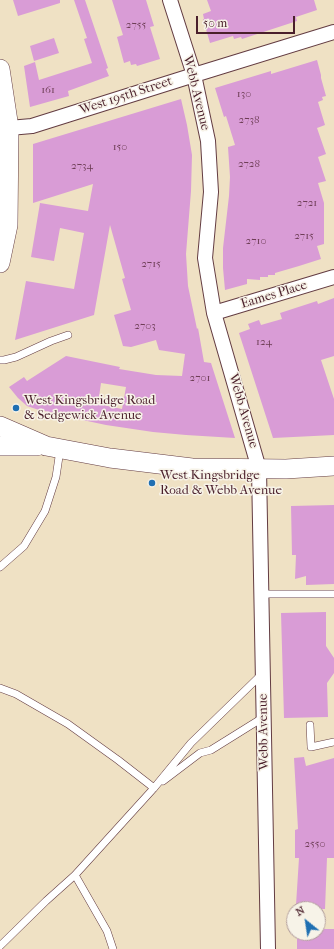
<!DOCTYPE html>
<html>
<head>
<meta charset="utf-8">
<style>
  body { margin:0 }
  #map { position:relative; width:334px; height:949px; overflow:hidden; background:#efe1c4; font-family:"IM FELL French Canon",serif }
  canvas { display:block }
  .north { position:absolute; left:286px; top:901px; width:40px; height:40px; box-sizing:border-box; background:#f7f3e8; border:1px solid #b29e9c; border-radius:50%; rotate:330deg; font-size:11px; font-weight:700; line-height:16px; text-align:center; color:#4a1f2b }
  .north::after { content:''; display:block; margin:auto; width:14px; height:18px; background:#1f6fb2; clip-path:polygon(50% 0,100% 100%,50% 72%,0 100%) }
  .scale { position:absolute; left:196px; top:16px; width:99px; height:18px; box-sizing:border-box; border:2px solid #4a1f2b; border-top:0; padding-left:5px; font-size:12px; line-height:14px; white-space:nowrap; color:#4a1f2b; -webkit-text-stroke:3px #f7f3e8; paint-order:stroke }
</style>
</head>
<body>
<div id="map">
<canvas width="334" height="949"></canvas>
<div class="north">N</div>
<div class="scale">50 m</div>
</div>
<script>
const context = document.querySelector('canvas').getContext('2d');
context.lineJoin = 'round';
function fill(path, color) { context.fillStyle = color; context.fill(path, 'evenodd'); }
const toPath = rows => new Path2D(rows.map(r => 'M' + r).join(''));
function stroke(path, color, width, dash) { context.strokeStyle = color; context.lineWidth = width; context.lineCap = dash ? 'butt' : 'round'; context.setLineDash(dash || []); context.stroke(path); }
function write(font, color, halo, rows, align = 'center') {
  context.font = font + ' "IM FELL French Canon",serif'; context.lineWidth = 3; context.setLineDash([]); context.textBaseline = 'middle'; context.strokeStyle = halo; context.fillStyle = color; for (const [text, x, y, turn = 0] of rows) {
    context.save(); context.translate(x, y); context.rotate((+turn || 0) * Math.PI / 180); context.textAlign = isNaN(turn) ? turn : align; if (halo) context.strokeText(text, 0, 0); context.fillText(text, 0, 0); context.restore();
  }
}
const building = toPath([
  [13,0,60,0,60,3,18,16],
  [74,0,85,0,108,68,106,69,109,76,68,91,69,96,30,107,24,66,35,62,39,80,92,63,84,39,87,38],
  [112,0,146,0,154,26,150,27,160,59,137,66,136,64,131,65,130,61,124,63,117,37,123,35],
  [207,0,314,0,317,10,296,17,297,21,242,39,241,37,234,39,233,36,210,43,203,19,204,19,203,14,211,11],
  [54,38,59,53,34,61,30,46],
  [317,60,321,75,321,78,326,96,322,97,323,100,318,102,325,125,317,128,326,154,318,157,326,181,318,183,324,203,324,244,317,246,321,259,299,266,275,273,275,275,268,275,268,277,260,277,260,280,247,279,247,284,225,290,223,268,223,248,229,196,230,177,228,147,235,145,226,116,224,117,215,88,271,71,271,74],
  [181,99,187,125,192,155,191,191,186,254,188,286,197,329,198,328,204,362,211,363,235,438,186,435,153,432,106,425,64,416,65,415,39,410,27,406,18,398,9,387,24,377,27,381,66,356,120,367,119,369,156,375,182,376,185,354,159,350,156,340,131,347,123,346,114,315,131,310,122,279,125,278,110,225,94,315,15,340,26,281,74,289,84,233,60,228,54,261,31,257,40,203,88,211,93,184,33,203,33,144],
  [101,383,126,387,122,409,98,404],
  [334,298,334,356,321,360,334,399,334,435,273,438,239,333,250,329,248,324,259,320,261,325,282,319,280,313,317,301,318,304],
  [334,505,334,584,306,585,306,576,295,579,296,555,292,555,291,506],
  [326,612,326,646,334,658,334,673,327,683,328,717,284,718,281,613],
  [304,757,306,766,334,758,334,858,327,858,325,909,300,909,300,905,296,905,299,858,295,858,295,830,298,829,294,758],
  [318,929,334,929,334,949,297,949,297,933,318,933]
]);
const lane = toPath([
  [0,360,4,360,16,357,51,341,68,335],
  [0,567,24,546,45,511,56,477,60,450],
  [262,594,334,594],
  [0,688,16,694,68,724,118,760,154,788],
  [310,725,311,747,334,742],
  [163,781,200,753,211,750,264,717],
  [75,875,107,931,113,949],
  [0,946,46,901,75,875,154,788,191,743,262,674]
]);
const street = toPath([
  [170,0,194,75,208,141,211,192,205,258,214,313,259,469,268,949],
  [9,128,32,126,194,75,334,32],
  [214,313,334,277]
]);
const secondary = toPath([
  [0,69,9,128,8,225,0,263],
  [0,426,46,446,110,458,192,468,286,469,334,466],
  [0,446,37,446]
]);
const markers = [
  [16,408,4,"#1f6fb2"],
  [152,483,4,"#1f6fb2"]
];
const numberNames = [
  ["2755",136,25],
  ["161",48,90],
  ["130",244,94],
  ["2738",249,120],
  ["150",120,147],
  ["2728",249,164],
  ["2734",82,166],
  ["2721",307,203],
  ["2715",304,236],
  ["2710",256,241],
  ["2715",151,264],
  ["2703",145,326],
  ["124",264,342],
  ["2701",200,378],
  ["2550",315,844]
];
const streetNames = [
  ["Webb Avenue",196,93,76],
  ["West 195th Street",126,96,-18],
  ["Eames Place",274,295,-17],
  ["Webb Avenue",243,411,74],
  ["Webb Avenue",264,732,-91]
];
const poiNames = [
  ["West Kingsbridge Road",24,401],
  ["& Sedgewick Avenue",24,416],
  ["West Kingsbridge",160,476],
  ["Road & Webb Avenue",160,491]
];
fill(building, '#d99cd6');
stroke(lane, '#633c42', 8);
stroke(street, '#633c42', 16);
stroke(secondary, '#633c42', 20);
stroke(lane, '#fff', 7);
stroke(street, '#fff', 14);
stroke(secondary, '#fff', 19);
for (const [x, y, r, color] of markers) { const dot = new Path2D(); dot.arc(x, y, r, 0, 2 * Math.PI); context.fillStyle = color; context.fill(dot); stroke(dot, '#f7f3e8', 1.5); }
write('11px', '#6e3e56', null, numberNames);
write('13px', '#4a1f2b', '#f7f3e8', streetNames);
write('13px', '#4a1f2b', '#f7f3e8', poiNames, 'left');
</script>
</body>
</html>
